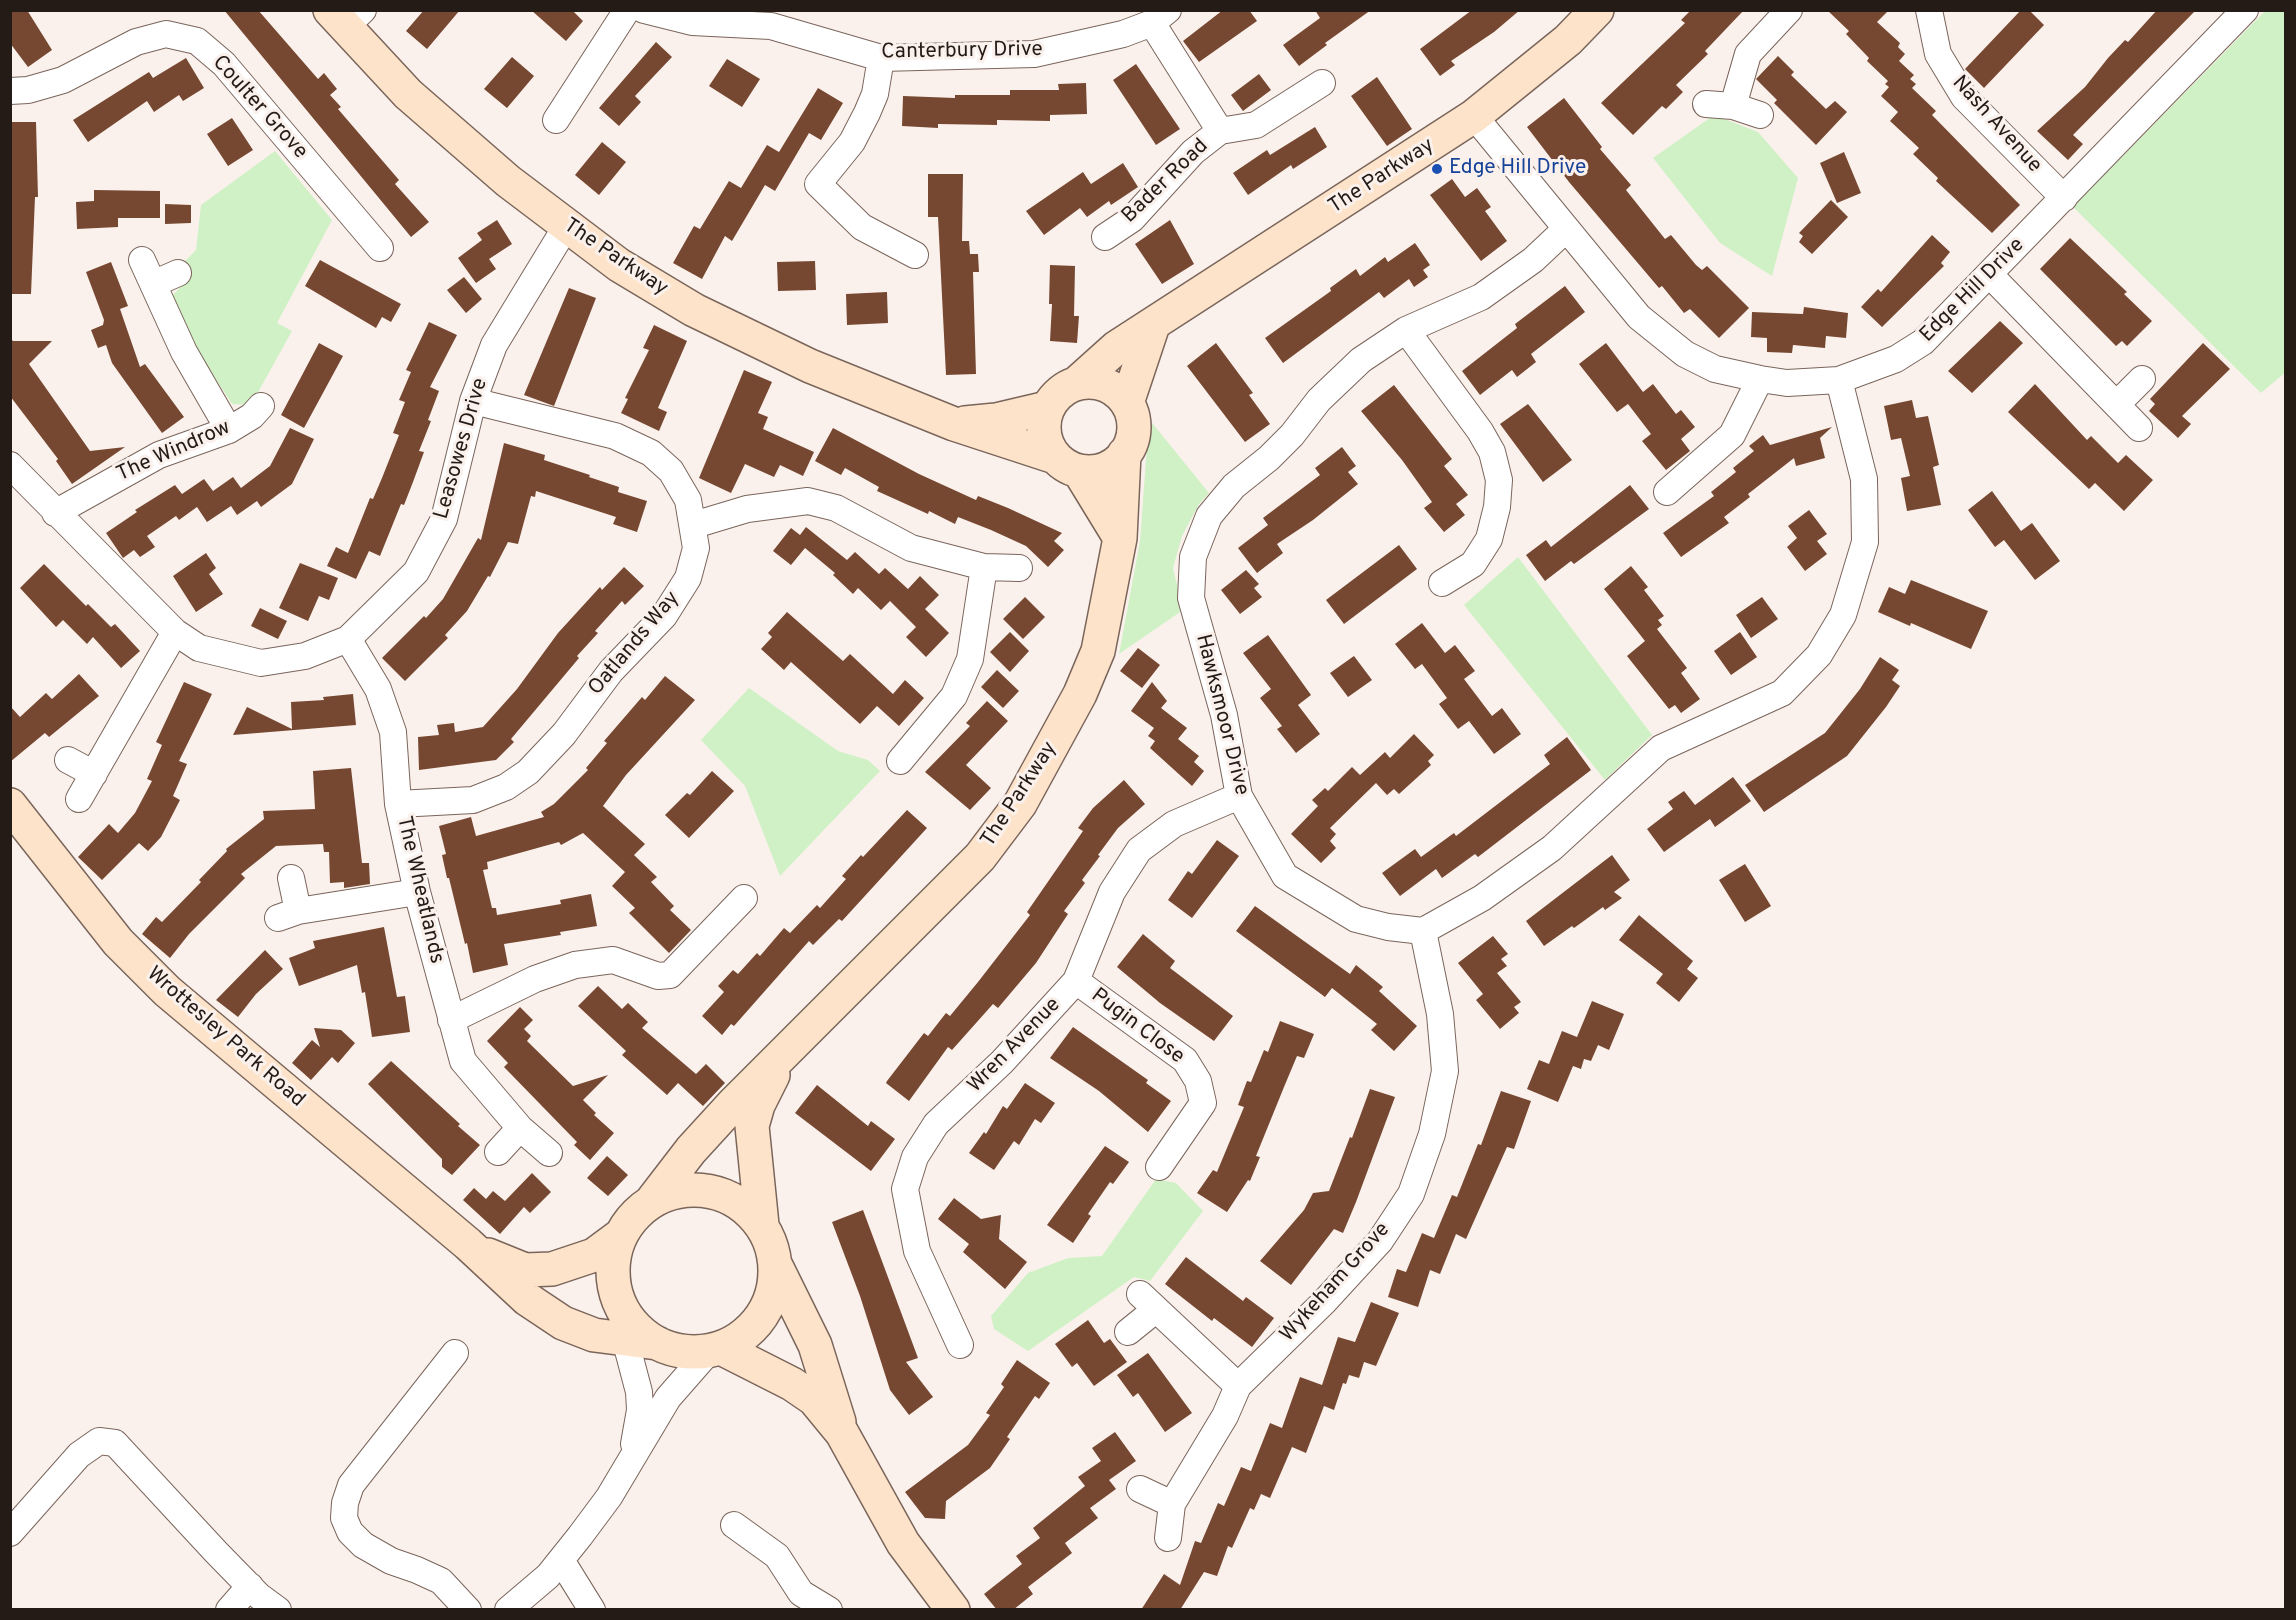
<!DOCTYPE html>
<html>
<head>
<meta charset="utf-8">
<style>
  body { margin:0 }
  #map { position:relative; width:2296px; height:1620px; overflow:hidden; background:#fbf1ec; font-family:Overpass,sans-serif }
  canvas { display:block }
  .frame { position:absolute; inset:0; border:12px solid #241b17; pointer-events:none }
</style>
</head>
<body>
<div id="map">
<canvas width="2296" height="1620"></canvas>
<div class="frame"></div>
</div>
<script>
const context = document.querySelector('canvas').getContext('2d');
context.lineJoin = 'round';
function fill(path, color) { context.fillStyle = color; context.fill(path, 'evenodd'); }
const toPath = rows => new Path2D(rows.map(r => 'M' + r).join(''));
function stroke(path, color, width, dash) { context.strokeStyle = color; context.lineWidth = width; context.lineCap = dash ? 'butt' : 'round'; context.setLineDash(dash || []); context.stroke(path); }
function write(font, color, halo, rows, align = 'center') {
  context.font = font + ' Overpass,sans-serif'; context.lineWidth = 6; context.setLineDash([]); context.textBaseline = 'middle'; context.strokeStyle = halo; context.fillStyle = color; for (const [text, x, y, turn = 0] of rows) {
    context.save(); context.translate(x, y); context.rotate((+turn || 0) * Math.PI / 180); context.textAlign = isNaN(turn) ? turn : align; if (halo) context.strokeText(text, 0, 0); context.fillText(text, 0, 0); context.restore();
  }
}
const green = toPath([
  [2265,11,2285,11,2286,372,2261,393,2073,207],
  [1714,115,1758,132,1798,178,1772,276,1720,243,1653,158],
  [275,151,332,220,277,323,292,331,251,405,232,404,194,346,171,297,188,279,181,265,196,250,201,205],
  [1149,419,1209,493,1199,504,1182,536,1173,568,1183,610,1119,654,1140,541],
  [1518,557,1652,735,1605,780,1464,605],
  [749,688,838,751,868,760,880,771,780,876,745,786,701,740],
  [1156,1179,1176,1183,1203,1211,1150,1281,1134,1277,1028,1351,994,1329,991,1316,1028,1273,1068,1258,1102,1256]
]);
const building = toPath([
  [10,10,27,10,52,50,28,67,10,43],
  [224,10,258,10,318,79,324,73,337,89,330,95,341,107,338,109,399,180,395,184,429,222,411,237],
  [424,10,460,10,427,49,406,31],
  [531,10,572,10,583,21,566,41],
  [1223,10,1249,10,1257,21,1199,62,1183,41],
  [1315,10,1371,10,1325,43,1327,45,1299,66,1283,45,1320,18],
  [1472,10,1520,10,1494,32,1451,61,1455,65,1440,76,1420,49],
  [1691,10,1744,10,1705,51,1708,54,1676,85,1683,92,1666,109,1662,106,1633,135,1601,103,1685,23,1681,20],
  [1827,10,1889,10,1877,22,1900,43,1898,47,1905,54,1899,61,1914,75,1910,79,1916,84,1912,88,1936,111,1932,115,2020,205,1992,233,1936,181,1938,178,1913,154,1919,148,1890,121,1898,112,1881,96,1889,87,1885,84,1888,81,1867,61,1869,58,1846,34,1849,31],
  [2021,10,2029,10,2044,25,1984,88,1965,69],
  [2157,10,2196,10,2073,135,2083,144,2068,160,2037,131,2085,87,2108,58,2125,40,2128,42],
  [656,42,672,57,635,96,641,102,619,126,599,108],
  [1778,56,1794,72,1791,75,1826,109,1835,101,1847,112,1816,145,1774,103,1777,100,1756,79],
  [512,57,534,76,507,108,484,89],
  [186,58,204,88,183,101,179,95,154,112,147,101,88,142,73,120,149,72,153,78],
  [727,59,760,79,742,107,709,86],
  [1136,64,1180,129,1156,145,1113,80],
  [1259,74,1271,90,1243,111,1231,95],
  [1377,77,1412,129,1387,146,1351,96],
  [1086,83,1087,114,1050,115,1050,121,997,120,997,125,938,124,938,128,902,126,903,96,955,98,955,95,1010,95,1010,90,1059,90,1058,84],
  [818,88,843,103,821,140,809,133,775,191,765,185,732,241,725,236,702,279,673,263,694,226,700,229,729,181,741,188,767,145,779,152],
  [1564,98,1602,147,1600,149,1631,185,1626,190,1665,239,1671,235,1696,265,1702,270,1707,266,1749,308,1719,338,1690,309,1684,313,1662,286,1659,288,1569,182,1527,127],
  [232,118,253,150,228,166,207,134],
  [10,122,36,122,38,197,35,197,31,294,10,294],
  [1315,127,1327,147,1293,169,1291,165,1248,195,1233,173,1267,150,1270,155],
  [602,142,626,162,599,195,575,175],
  [1844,152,1861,193,1837,203,1820,163],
  [1123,163,1138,187,1111,205,1109,201,1087,217,1080,208,1044,235,1026,211,1083,172,1091,184],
  [928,174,963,174,962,241,969,241,970,254,978,254,979,272,973,272,976,374,946,375,938,217,928,217],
  [1452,179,1465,197,1477,188,1491,207,1485,211,1507,241,1481,261,1430,195],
  [94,190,160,191,160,218,118,218,118,227,77,229,76,202,94,201],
  [1831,200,1848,217,1812,254,1799,242,1803,236,1799,233],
  [165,204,191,205,191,223,165,224],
  [497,220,512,244,489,259,496,269,476,283,458,258,482,240,477,233],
  [1170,220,1194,264,1162,284,1135,244],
  [1932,235,1950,252,1941,263,1944,266,1882,327,1861,307,1878,289,1881,292],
  [2070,238,2127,292,2124,294,2152,321,2127,346,2122,341,2116,346,2040,269],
  [1415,243,1430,265,1423,270,1428,277,1414,287,1409,279,1384,298,1379,292,1283,363,1265,338,1331,291,1330,288,1356,269,1360,276,1385,257,1388,262],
  [320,260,401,304,391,322,382,317,376,328,305,286],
  [815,261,816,290,778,291,777,262],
  [111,262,128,306,120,309,140,367,145,364,184,417,162,433,112,363,106,345,98,348,91,330,103,325,104,320,86,272],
  [1050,265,1075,266,1074,316,1079,316,1077,343,1050,341,1052,304,1049,304],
  [464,277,482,299,466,313,447,290],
  [1565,286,1585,312,1531,354,1536,362,1517,377,1512,370,1480,395,1462,371,1517,328,1515,324],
  [569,288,596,298,554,406,524,395],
  [887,292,888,323,847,325,846,294],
  [1804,307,1848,313,1846,338,1826,336,1825,348,1793,345,1792,353,1767,352,1767,338,1751,337,1752,312,1803,314],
  [2000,321,2023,343,1972,393,1948,371],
  [429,322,457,335,430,387,439,391,428,420,431,421,419,451,424,452,413,482,404,505,401,504,380,556,369,551,356,579,327,566,336,547,348,553,370,498,373,499,382,478,399,435,393,433,405,402,399,400,411,372,406,370],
  [654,325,687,341,658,408,667,412,659,431,621,413,628,399,625,398,649,350,643,348],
  [10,338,13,341,52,341,29,364,90,451,125,447,72,484,56,461,58,459,10,396],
  [319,343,343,356,304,428,281,415],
  [1216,343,1253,393,1249,395,1270,424,1245,442,1187,366],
  [1606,343,1643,392,1653,384,1676,414,1681,410,1695,427,1681,439,1690,451,1666,470,1642,441,1651,434,1628,404,1617,412,1579,364],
  [2203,343,2230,369,2182,416,2191,424,2178,438,2149,411,2155,404,2150,399],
  [744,370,772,382,758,413,768,417,763,429,814,452,803,476,780,465,774,477,745,464,731,493,699,478],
  [2035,384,2087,440,2091,436,2118,463,2126,455,2153,480,2124,511,2095,483,2089,489,2008,412],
  [1394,385,1452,459,1444,466,1468,495,1456,504,1465,515,1444,532,1424,508,1432,502,1402,460,1361,411],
  [1912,400,1916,418,1928,416,1939,465,1933,467,1941,505,1907,511,1901,478,1910,476,1901,438,1891,440,1884,406],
  [1528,404,1572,460,1543,482,1500,424],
  [1832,427,1820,438,1825,458,1796,466,1794,458,1748,494,1750,497,1724,517,1729,523,1681,557,1663,533,1714,496,1711,492,1736,472,1733,468,1754,451,1749,446,1763,435,1770,445],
  [290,428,314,439,292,484,261,507,257,501,237,515,231,506,207,522,197,507,179,520,176,516,147,536,155,547,140,557,134,550,123,558,106,533,137,512,135,510,175,485,182,494,204,479,213,491,233,477,241,488,270,466],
  [833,428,919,474,976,500,978,496,1008,508,1062,533,1054,541,1064,550,1048,567,1026,546,991,530,958,517,955,524,929,511,928,514,877,491,879,487,845,468,841,475,815,461],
  [504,443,545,455,544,460,590,475,589,477,619,487,618,492,647,501,637,532,613,524,616,517,536,491,535,497,531,496,518,544,508,542,490,577,488,576,467,611,445,635,448,638,405,681,382,658,424,616,426,618,443,599,478,538,481,540],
  [1342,447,1356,466,1348,472,1358,484,1313,520,1277,544,1283,553,1257,573,1238,548,1268,525,1263,518,1320,475,1315,468],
  [1630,485,1649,509,1574,564,1571,561,1545,581,1526,555,1546,540,1551,547],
  [1992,491,2021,531,2032,523,2060,561,2035,580,2004,540,1995,547,1968,510],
  [1809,510,1827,534,1817,541,1827,554,1805,571,1787,547,1797,538,1788,526],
  [806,527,847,560,855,552,879,574,885,568,908,589,920,576,939,595,925,609,949,633,926,657,906,637,916,627,890,601,881,610,858,588,853,594,833,575,835,573,805,548,791,565,773,551,791,528,800,535],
  [1399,545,1417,569,1344,624,1326,600],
  [206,553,216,568,209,574,223,594,196,612,173,576],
  [300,563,338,578,329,600,319,596,308,621,279,608],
  [44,564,86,606,88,604,111,627,115,624,140,651,121,668,93,637,87,644,63,620,56,627,20,588],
  [1631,566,1648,587,1644,590,1664,616,1658,620,1662,625,1657,629,1687,668,1681,673,1700,699,1681,713,1675,705,1669,709,1627,656,1645,641,1604,589],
  [624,567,644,586,625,605,622,601,595,631,598,633,577,656,579,658,511,739,514,742,496,760,419,770,418,737,439,735,437,725,454,723,455,732,483,727,517,689,558,633,600,587,602,590],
  [1246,570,1259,584,1254,588,1262,597,1240,614,1221,590],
  [1911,580,1988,611,1971,649,1911,623,1910,626,1878,612,1889,587,1905,594],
  [1025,597,1045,617,1023,639,1003,619],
  [1762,597,1778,619,1751,638,1736,615],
  [260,608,287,621,278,639,251,626],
  [787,612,843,661,850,654,893,694,905,680,924,698,899,726,877,706,860,724,791,662,784,670,761,649,772,637,768,633],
  [1422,623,1445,653,1455,645,1475,671,1464,679,1492,716,1502,708,1521,734,1494,754,1469,721,1458,729,1439,704,1447,698,1422,664,1415,669,1395,644],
  [1010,632,1029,651,1010,672,990,652],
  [1740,632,1757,657,1731,675,1714,651],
  [1268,635,1311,695,1298,705,1320,734,1296,753,1277,729,1282,726,1260,698,1271,689,1243,653],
  [1138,648,1160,665,1142,688,1120,671],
  [1354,656,1372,680,1348,697,1330,673],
  [1880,657,1899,670,1892,680,1900,686,1886,707,1847,756,1764,812,1745,785,1825,733,1860,689],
  [997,670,1019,691,1003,708,981,687],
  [79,674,99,696,49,737,45,733,10,762,10,706,20,717,46,693,52,699],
  [665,676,695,700,626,775,603,806,645,844,634,855,657,877,651,882,674,906,670,910,691,930,669,953,629,913,635,908,612,886,625,872,583,833,561,845,559,842,487,862,488,869,483,870,492,908,496,908,497,915,561,904,560,900,591,894,597,926,560,932,561,935,504,944,508,965,473,973,467,943,465,944,449,878,447,878,442,855,446,854,439,826,471,817,476,836,544,817,541,812,554,804,588,770,586,768,607,743,604,741,642,697,645,700],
  [184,682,212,694,179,761,187,764,173,796,180,800,161,837,148,851,139,843,102,880,78,857,109,824,118,833,135,813,152,781,147,779,162,745,156,742],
  [1152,682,1167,701,1161,708,1187,728,1178,739,1199,756,1194,762,1204,771,1192,786,1150,748,1155,741,1148,736,1154,728,1131,711],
  [353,694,356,725,233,735,247,707,292,729,291,702,324,700,323,697],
  [987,701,1008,721,966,765,991,788,970,810,925,772,970,726,966,723],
  [1414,734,1434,755,1428,761,1431,765,1399,794,1394,789,1387,795,1376,783,1330,828,1336,834,1330,841,1336,848,1321,863,1291,834,1318,806,1312,800,1325,788,1328,791,1352,767,1360,775,1385,752,1390,758],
  [1567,737,1591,770,1478,857,1475,854,1442,878,1436,869,1400,896,1382,873,1415,849,1421,857,1454,833,1456,836,1550,764,1544,755],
  [351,768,362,863,369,863,370,884,344,888,344,882,330,883,329,852,324,852,323,844,276,846,241,874,245,878,189,934,170,958,142,934,156,917,162,922,201,882,199,880,227,851,226,849,264,819,263,811,315,809,313,771],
  [712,771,734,791,689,838,665,815,687,793,690,795],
  [1733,777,1751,801,1715,827,1710,819,1664,852,1647,829,1673,809,1668,802,1684,791,1695,805],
  [1124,780,1145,804,1118,828,1098,855,1100,856,1082,880,1085,883,1064,911,1068,914,1036,963,998,1008,993,1004,952,1050,948,1047,909,1101,886,1083,887,1081,924,1033,928,1036,946,1013,950,1016,978,982,1030,915,1027,912,1083,831,1078,828,1093,808],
  [907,810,927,828,842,921,839,919,813,945,809,941,734,1026,731,1024,722,1035,702,1016,724,992,718,986,733,970,738,974,757,953,760,956,784,928,790,933,817,905,820,908,846,879,842,876,861,855,863,857],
  [1217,840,1239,856,1192,918,1168,900,1188,871,1192,874],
  [1612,855,1630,880,1614,892,1622,898,1605,910,1603,907,1574,928,1572,926,1544,946,1526,921],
  [1745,864,1771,906,1745,922,1719,880],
  [1255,906,1350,974,1356,965,1383,987,1379,991,1417,1026,1394,1051,1371,1030,1377,1024,1332,988,1325,997,1236,931],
  [1639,915,1693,961,1687,969,1698,978,1679,1002,1656,983,1663,974,1619,940],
  [384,927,397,997,405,996,410,1032,372,1037,365,992,362,993,357,965,299,986,289,958,315,948,313,941],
  [1143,934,1175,961,1170,968,1233,1016,1214,1041,1160,1003,1117,967],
  [1493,936,1508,954,1501,959,1507,966,1497,973,1521,1002,1514,1007,1519,1013,1500,1029,1476,1000,1483,994,1458,963],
  [265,950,283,969,256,994,238,1017,216,1000],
  [598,986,622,1009,628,1003,648,1022,642,1028,696,1074,706,1064,725,1083,703,1106,678,1083,667,1095,622,1055,626,1051,578,1006],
  [1592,1001,1624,1014,1609,1050,1598,1045,1591,1061,1584,1059,1581,1069,1573,1066,1558,1102,1527,1089,1539,1060,1549,1064,1562,1031,1577,1037],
  [520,1007,533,1020,524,1029,531,1036,527,1041,573,1086,608,1075,583,1100,596,1113,594,1115,614,1133,590,1160,574,1145,577,1142,504,1067,508,1063,487,1041],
  [1280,1021,1314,1034,1304,1058,1297,1056,1284,1087,1256,1156,1260,1157,1250,1181,1248,1180,1227,1212,1197,1193,1213,1170,1217,1172,1244,1107,1238,1105,1247,1081,1251,1082,1264,1050,1268,1052],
  [1073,1027,1148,1080,1146,1083,1171,1101,1148,1132,1099,1091,1050,1058],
  [314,1028,341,1030,355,1043,338,1063,332,1057,311,1080,292,1063,312,1040,320,1047],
  [391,1061,460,1124,458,1126,480,1145,452,1175,442,1167,442,1159,368,1084],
  [1025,1083,1055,1103,1041,1123,1035,1119,1019,1145,1014,1141,994,1170,969,1153,984,1132,986,1134,1003,1106,1007,1109],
  [817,1085,868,1126,871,1121,895,1139,871,1171,795,1113],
  [1370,1089,1395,1097,1356,1202,1343,1233,1334,1229,1291,1285,1260,1261,1304,1210,1313,1193,1329,1191,1350,1137,1352,1138],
  [1501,1091,1531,1101,1514,1149,1507,1147,1466,1239,1456,1234,1440,1274,1430,1270,1418,1307,1388,1297,1397,1269,1406,1272,1422,1233,1434,1238,1452,1195,1457,1197,1478,1144,1481,1145],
  [1105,1146,1129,1162,1113,1184,1110,1182,1088,1214,1091,1216,1073,1243,1047,1225],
  [607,1156,628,1175,608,1196,587,1178],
  [532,1173,551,1192,530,1213,524,1207,500,1234,463,1200,474,1188,486,1199,493,1191,505,1201],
  [954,1198,981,1219,1001,1215,999,1239,1027,1262,1005,1289,963,1252,969,1244,938,1219],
  [863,1210,918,1358,906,1362,933,1397,909,1415,890,1390,860,1296,832,1222],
  [1186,1257,1243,1301,1246,1297,1274,1318,1252,1347,1214,1318,1212,1321,1165,1284],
  [1371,1302,1399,1313,1376,1366,1364,1362,1359,1378,1349,1375,1346,1384,1343,1383,1334,1410,1324,1406,1306,1453,1292,1447,1270,1498,1261,1494,1254,1510,1250,1508,1232,1548,1228,1546,1217,1576,1204,1572,1180,1610,1141,1610,1164,1574,1180,1585,1195,1541,1201,1543,1218,1503,1224,1506,1241,1467,1251,1471,1270,1423,1282,1428,1300,1377,1322,1385,1338,1337,1355,1342],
  [1088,1320,1104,1343,1110,1339,1127,1362,1094,1386,1077,1363,1072,1367,1055,1344],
  [1148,1353,1192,1413,1165,1432,1138,1393,1133,1397,1117,1375],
  [1017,1360,1050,1383,1039,1399,1035,1396,1007,1437,1010,1439,990,1468,946,1501,945,1519,925,1518,905,1492,968,1445,990,1415,986,1413,1004,1387,1001,1384],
  [1115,1432,1136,1461,1109,1480,1116,1489,1090,1508,1098,1518,1065,1543,1072,1553,1028,1587,1033,1594,1013,1610,997,1610,984,1594,1022,1564,1016,1556,1040,1538,1033,1528,1085,1486,1078,1477,1101,1461,1092,1448]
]);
const street = toPath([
  [644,10,692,22,771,26,881,58,1034,54,1123,34,1152,23,1168,10],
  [1929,10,1938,54,1964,97,2064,198],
  [1152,23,1220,131],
  [344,28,363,10],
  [881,58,875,94,867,113,852,142,818,184,862,227,915,255],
  [10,91,28,90,63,80,136,42,166,34,197,41,224,64,380,248],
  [1706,104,1733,106,1760,115],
  [1733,106,1748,54,1789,10],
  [1474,116,1639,317,1685,354,1715,369,1760,379,1787,383,1839,380,1896,359,1923,342,2245,10],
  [556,120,627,10],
  [1566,229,1533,260,1481,297,1406,330,1361,360,1319,400,1292,435,1269,458,1234,486,1209,516,1193,557,1191,598,1224,715,1239,796,1285,876,1356,919,1388,927,1423,931,1482,898,1552,848,1661,748,1782,693,1819,655,1843,615,1865,542,1864,479,1839,380],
  [1105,237,1132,219,1193,152,1220,131,1256,125,1322,83],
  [142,260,184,352,229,430],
  [1990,275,2139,428],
  [153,284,178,273],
  [1406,330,1480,431,1492,452,1499,480,1497,507,1489,539,1473,564,1442,583],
  [2117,404,2142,379],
  [10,465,175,632,199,648,261,663,305,656,348,639,416,572,444,519,473,401,494,345,567,225],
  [1667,492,1732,435,1760,379],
  [55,513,159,455,229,430,252,416,261,406],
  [694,525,747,509,808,501,836,508,911,548,984,567,1019,568],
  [348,639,378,689,393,732,398,804,417,892,463,1061,520,1128,549,1153],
  [68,760,94,774],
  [900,761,954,696,970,659,984,567],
  [79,799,175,632],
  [398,804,473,800,506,787,528,772,564,734,611,671,664,616,688,578,696,548,688,500,671,471,651,453,615,436,473,401],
  [291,878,298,911],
  [278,918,298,911,417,892],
  [1076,981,1185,1060,1198,1081,1203,1103,1159,1167],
  [451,1020,535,979,575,965,613,960,658,976,670,975,744,898],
  [498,1152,520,1128],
  [1140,1294,1238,1386],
  [1128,1332,1154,1311],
  [625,1339,639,1392,640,1410,634,1444],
  [960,1345,917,1251,905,1189,915,1157,936,1124,1002,1062,1076,981,1112,892,1139,850,1174,824,1239,796],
  [455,1353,351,1485,345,1503,344,1518,350,1532,363,1545,391,1561,417,1570,441,1581,468,1610],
  [1140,1489,1172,1504],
  [734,1525,777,1556,801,1593,829,1610],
  [10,1533,79,1455,99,1441,115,1443,216,1552,259,1596,278,1610],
  [1168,1538,1172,1504,1225,1416,1238,1386,1324,1302,1380,1241,1411,1194,1432,1134,1445,1071,1440,1014,1423,931],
  [561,1560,592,1610],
  [229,1610,250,1586],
  [508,1610,548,1576,580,1536,609,1497,668,1398,710,1350]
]);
const secondary = toPath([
  [330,10,408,94,508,181,619,265,694,310,810,366,954,424,1055,457],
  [1078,382,1117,347,1474,116,1568,40,1597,10],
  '1044 427a45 45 0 1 1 90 0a45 45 0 1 1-90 0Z',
  [1127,403,1153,325],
  [965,423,996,420,1047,408],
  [1079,471,1120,538],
  [10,805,118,942,167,991,468,1244,527,1299,563,1323,594,1335,657,1343],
  '613 1271a81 81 0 1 1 162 0a81 81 0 1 1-162 0Z',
  [651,1202,691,1150,734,1103,980,857,1020,804,1080,694,1098,651,1120,538,1124,454],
  [762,1225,752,1126,758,1105,773,1075],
  [488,1255,525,1270,552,1269,594,1255,621,1235],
  [775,1264,815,1345,839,1422],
  [721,1348,792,1384,814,1399,842,1433,903,1543,953,1610]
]);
const markers = [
  [1437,169,6,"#1a4fb4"]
];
const streetNames = [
  ["Canterbury Drive",962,52,-1],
  ["Coulter Grove",259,108,48],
  ["Nash Avenue",1996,125,48],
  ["The Parkway",1382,177,-33],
  ["Bader Road",1166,182,-44],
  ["The Parkway",615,258,34],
  ["Edge Hill Drive",1973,291,-45],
  ["Leasowes Drive",462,449,-74],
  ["The Windrow",174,452,-24],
  ["Oatlands Way",635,644,-50],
  ["Hawksmoor Drive",1221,715,76],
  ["The Parkway",1020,795,-57],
  ["The Wheatlands",419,890,77],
  ["Pugin Close",1137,1027,37],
  ["Wrottesley Park Road",225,1038,41],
  ["Wren Avenue",1015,1046,-46],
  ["Wykeham Grove",1336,1283,-48]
];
const transitNames = [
  ["Edge Hill Drive",1449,169]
];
fill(green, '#d0f1c6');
fill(building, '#774831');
stroke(street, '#7a655b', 28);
stroke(secondary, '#7a655b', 36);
stroke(street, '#fff', 26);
stroke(secondary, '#fde3c9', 33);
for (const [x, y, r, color] of markers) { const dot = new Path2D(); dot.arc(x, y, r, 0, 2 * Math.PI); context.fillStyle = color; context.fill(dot); stroke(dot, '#fbf1ec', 2); }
write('21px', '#241b17', '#fbf1ec', streetNames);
write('21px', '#164399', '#fbf1ec', transitNames, 'left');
</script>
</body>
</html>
